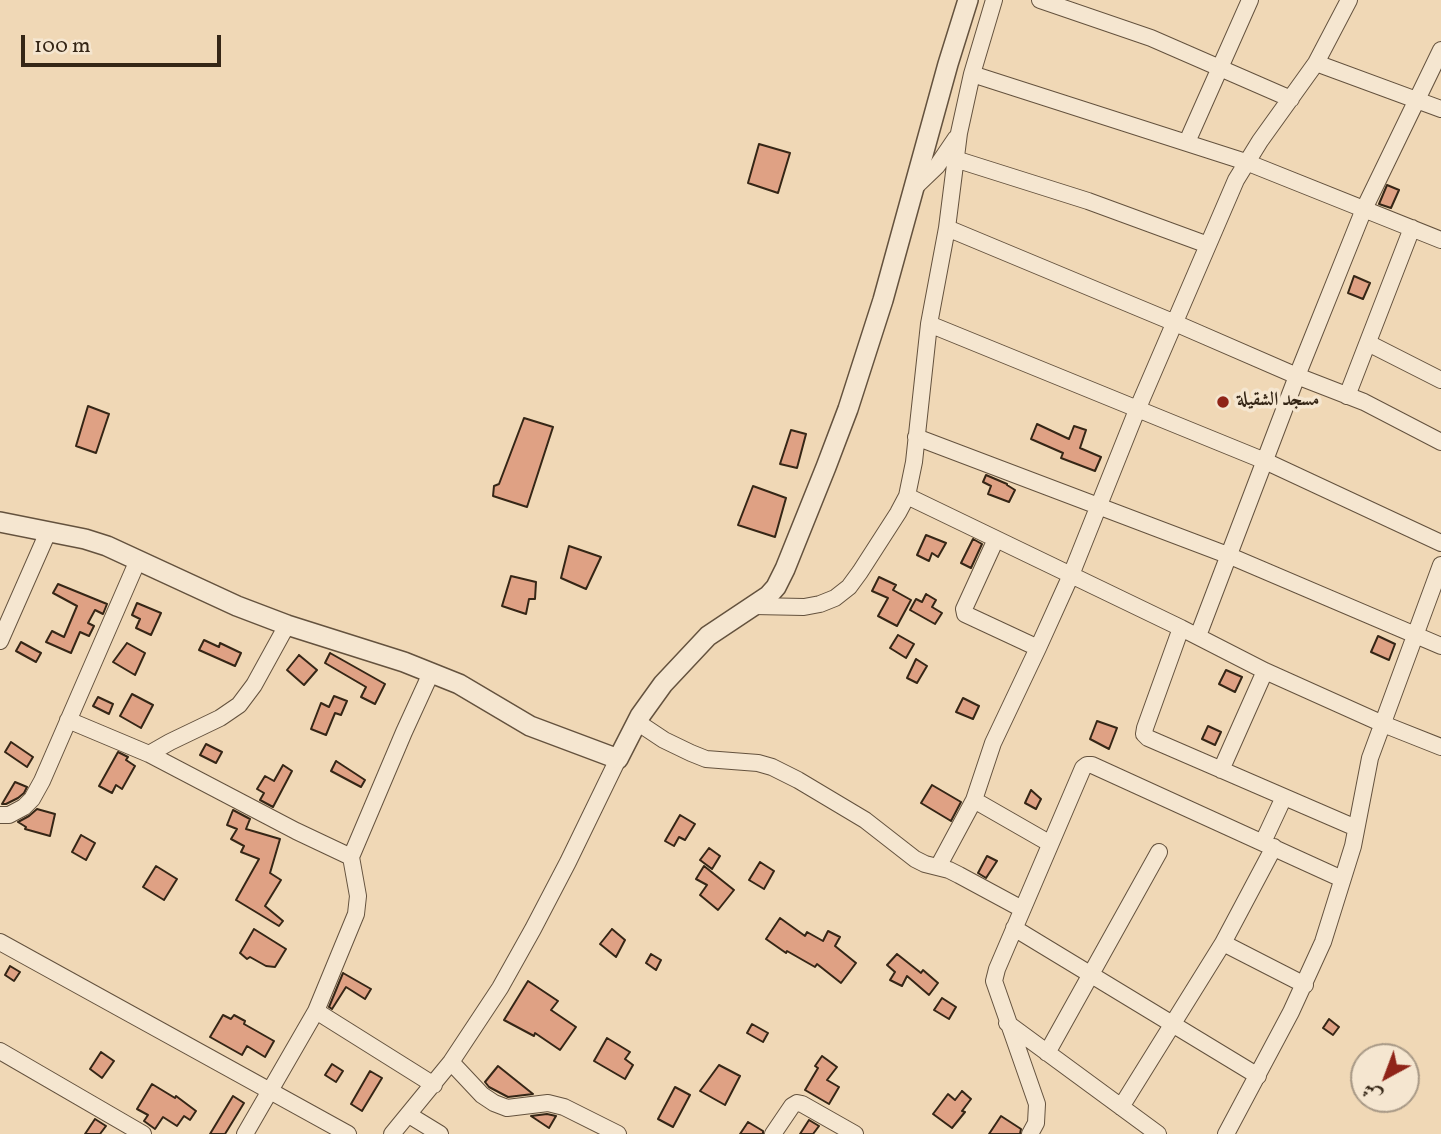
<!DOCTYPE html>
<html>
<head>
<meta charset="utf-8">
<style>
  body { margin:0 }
  #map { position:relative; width:1441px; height:1134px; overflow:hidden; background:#f0d8b6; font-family:Vollkorn,Amiri,serif }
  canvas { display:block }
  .north { position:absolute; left:1350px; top:1043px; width:70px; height:70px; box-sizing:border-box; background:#f5e6d0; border:2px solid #a89986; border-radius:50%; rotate:221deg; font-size:19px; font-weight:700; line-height:28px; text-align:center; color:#352616 }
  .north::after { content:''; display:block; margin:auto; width:24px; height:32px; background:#8f2418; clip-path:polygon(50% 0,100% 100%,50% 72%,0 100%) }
  .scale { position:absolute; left:21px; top:35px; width:200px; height:32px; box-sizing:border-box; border:4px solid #352616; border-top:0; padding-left:9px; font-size:21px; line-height:24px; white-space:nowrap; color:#352616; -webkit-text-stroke:5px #f5e6d0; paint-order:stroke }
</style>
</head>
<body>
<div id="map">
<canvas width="1441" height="1134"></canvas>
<div class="north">ش</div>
<div class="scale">100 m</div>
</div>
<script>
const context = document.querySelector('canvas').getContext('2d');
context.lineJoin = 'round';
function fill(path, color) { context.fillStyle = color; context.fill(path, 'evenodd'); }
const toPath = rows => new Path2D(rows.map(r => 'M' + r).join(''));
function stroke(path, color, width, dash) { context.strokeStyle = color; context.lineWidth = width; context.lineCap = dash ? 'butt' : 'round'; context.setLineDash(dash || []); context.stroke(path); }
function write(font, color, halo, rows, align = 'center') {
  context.font = font + ' Vollkorn,Amiri,serif'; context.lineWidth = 7; context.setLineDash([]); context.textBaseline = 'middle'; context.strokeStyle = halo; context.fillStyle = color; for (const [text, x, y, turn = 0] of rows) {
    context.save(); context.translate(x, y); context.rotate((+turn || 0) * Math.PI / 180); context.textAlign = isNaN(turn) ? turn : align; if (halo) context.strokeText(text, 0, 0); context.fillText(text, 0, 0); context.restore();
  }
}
const building = toPath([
  [759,144,790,153,778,193,748,183,759,144],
  [1387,185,1399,190,1391,208,1379,204,1387,185],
  [1354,276,1370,283,1363,299,1348,293,1354,276],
  [88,406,109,414,96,453,76,446,88,406],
  [524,418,553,427,527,507,493,496,494,486,499,484,524,418],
  [1037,424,1069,439,1074,426,1086,430,1080,448,1101,457,1095,471,1061,458,1063,453,1031,439,1037,424],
  [791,430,806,434,797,468,780,464,791,430],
  [986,475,1007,484,1007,485,1015,490,1009,502,988,494,991,486,983,482,986,475],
  [753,486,786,498,775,537,738,525,753,486],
  [926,535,946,543,938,557,932,553,929,561,917,555,926,535],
  [973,539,982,544,971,568,961,563,973,539],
  [569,546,601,557,586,589,561,578,569,546],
  [511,576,536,582,535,599,529,599,526,614,502,606,511,576],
  [879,577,896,585,893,590,911,600,897,626,878,616,888,598,872,591,879,577],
  [58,584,107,604,103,614,95,610,88,623,94,626,89,636,80,632,71,653,46,642,52,631,64,637,77,606,53,593,58,584],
  [926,594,936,600,932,607,942,613,935,624,910,610,916,599,922,602,926,594],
  [137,603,161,613,151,635,136,628,140,619,132,615,137,603],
  [898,635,914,644,906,658,890,648,898,635],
  [1378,636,1395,644,1389,660,1371,652,1378,636],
  [204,640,219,647,220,643,241,653,235,666,199,650,204,640],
  [21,642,41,653,36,662,16,651,21,642],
  [127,643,145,653,135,675,113,662,127,643],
  [330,653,385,684,375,704,361,697,366,687,325,663,330,653],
  [299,655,317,670,304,685,287,670,299,655],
  [916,659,927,666,917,683,907,678,916,659],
  [1226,670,1242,677,1235,692,1219,684,1226,670],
  [132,694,153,705,141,728,120,716,132,694],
  [334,696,347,701,341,715,335,713,326,735,311,729,321,703,329,707,334,696],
  [98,697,113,704,109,714,93,706,98,697],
  [963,698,979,706,973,719,956,712,963,698],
  [1097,721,1117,728,1109,749,1090,739,1097,721],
  [1208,726,1221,732,1215,745,1202,739,1208,726],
  [11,742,33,757,27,767,5,752,11,742],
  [206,744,222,752,216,763,200,755,206,744],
  [118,752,128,757,126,760,135,766,122,789,116,785,112,793,99,786,118,752],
  [336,761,365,780,361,787,331,771,336,761],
  [283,765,292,771,273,807,260,800,264,793,257,789,265,776,274,781,283,765],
  [15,782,27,787,24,793,18,798,6,804,2,804,15,782],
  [932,785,961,802,951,821,921,803,932,785],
  [1031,790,1041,799,1036,809,1025,803,1031,790],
  [37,809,55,814,50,836,25,829,26,827,18,822,29,816,37,809],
  [233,810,250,819,246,829,280,839,270,873,281,880,265,906,283,921,279,926,236,900,259,859,241,852,244,846,231,839,237,829,227,825,233,810],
  [680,815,695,824,685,840,679,837,674,846,665,841,680,815],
  [81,835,95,843,86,860,72,852,81,835],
  [709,848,720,856,712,869,700,860,709,848],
  [987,856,997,861,986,878,978,873,987,856],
  [760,862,774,871,764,889,749,880,760,862],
  [156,866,177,879,164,900,143,887,156,866],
  [704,866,734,890,718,910,700,895,707,885,696,879,704,866],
  [780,918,805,936,807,932,823,941,828,931,840,937,835,946,856,963,841,983,817,964,815,967,787,951,786,953,766,939,780,918],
  [254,929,286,949,275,967,266,966,250,957,247,959,240,953,254,929],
  [612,929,625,940,616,957,600,944,612,929],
  [651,954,661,960,656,970,646,963,651,954],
  [897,954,921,973,923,970,938,983,929,995,907,976,902,986,890,980,895,972,887,965,897,954],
  [10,966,20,972,14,981,5,975,10,966],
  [343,973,371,989,365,999,346,987,332,1009,329,1007,343,973],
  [528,981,558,1001,551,1010,576,1027,560,1050,535,1033,534,1036,504,1020,528,981],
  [942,998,956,1007,949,1019,934,1010,942,998],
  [223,1015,231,1019,234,1015,245,1021,244,1024,274,1041,265,1057,247,1046,242,1055,210,1037,223,1015],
  [1329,1019,1339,1027,1333,1035,1323,1028,1329,1019],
  [752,1024,768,1033,763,1042,747,1033,752,1024],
  [607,1038,630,1052,625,1059,633,1065,625,1079,594,1061,607,1038],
  [101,1052,114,1061,102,1078,90,1069,101,1052],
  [822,1056,837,1067,827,1080,839,1087,829,1104,805,1090,818,1068,815,1066,822,1056],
  [332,1064,343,1071,336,1082,325,1075,332,1064],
  [719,1065,740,1076,725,1105,700,1091,719,1065],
  [498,1066,533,1094,508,1097,489,1087,485,1082,498,1066],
  [370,1071,382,1078,362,1111,351,1104,370,1071],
  [152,1084,175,1098,176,1096,196,1111,190,1120,184,1116,177,1126,163,1117,155,1129,144,1121,148,1115,137,1109,152,1084],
  [675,1087,690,1095,673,1127,658,1119,675,1087],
  [962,1091,971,1099,962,1111,965,1112,952,1128,933,1114,948,1094,955,1100,962,1091],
  [233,1096,244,1103,225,1134,210,1134,233,1096],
  [547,1114,556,1116,549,1128,531,1116,547,1114],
  [1001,1116,1021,1129,1020,1134,989,1134,1001,1116],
  [95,1119,106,1126,100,1134,85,1134,95,1119],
  [809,1120,819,1126,813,1134,800,1134,809,1120],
  [748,1122,763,1131,763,1134,740,1134,748,1122]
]);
const minor = toPath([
  [1040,0,1151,38,1291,99],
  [1316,63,1441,109],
  [972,74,1246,162,1441,240],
  [1187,142,1250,0],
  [955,159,1088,201,1208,245],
  [914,188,937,166,956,138],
  [947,228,1175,323,1297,376,1364,402,1441,442],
  [929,324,1265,461,1441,543],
  [1368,343,1441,380],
  [1347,396,1412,228],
  [916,437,1230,556,1441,646],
  [907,496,1181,628,1265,671,1383,724,1441,747],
  [996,539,964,609,965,614,1038,648],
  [754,606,804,607,820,604,835,598,849,587,860,572,898,513,907,496,914,462,929,324,947,228,959,133,972,74,994,0],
  [1181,628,1145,728,1144,734,1148,738,1356,828],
  [1198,636,1297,376,1364,209,1441,50],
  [0,641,48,532],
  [68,720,149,754,296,831,351,857],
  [637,722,664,740,691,753,706,759,758,763,772,767,798,780,865,820,915,859,925,864,949,870,959,875,1022,909],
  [149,754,170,742,220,718,239,705,254,685,287,625],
  [1221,770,1265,671],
  [974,800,1049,843],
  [0,815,9,815,24,807,32,799,42,781,138,560],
  [1263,842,1284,797],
  [938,867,974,800,993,743,1038,648,1071,575,1137,410,1236,180,1260,141,1316,63,1349,0],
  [1014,928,1258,1076],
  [0,942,348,1134],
  [1223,943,1305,985],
  [316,1011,434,1085],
  [1007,1023,1158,1134],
  [0,1051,143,1134],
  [1047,1053,1159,852],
  [451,1062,482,1095,494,1103,507,1108,548,1103,564,1107,618,1134],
  [1121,1107,1223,943,1274,847],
  [409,1115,440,1134],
  [245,1134,316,1011,356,914,358,896,351,857,404,732,431,673],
  [392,1134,451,1062,500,988,533,929,568,862,618,759],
  [773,1134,792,1106,797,1103,802,1104,855,1134],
  [1030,1134,1036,1123,1037,1104,994,981,997,969,1083,768,1087,765,1092,765,1342,879],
  [1226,1134,1291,1012,1323,942,1353,846,1370,758,1441,565]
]);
const tertiary = toPath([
  [0,522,85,539,107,546,237,606,287,625,404,662,459,684,530,726,618,759,640,716,663,684,708,636,768,596,776,587,785,569,826,467,848,409,883,300,948,64,968,0]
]);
const markers = [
  [1223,402,7,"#8f2418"]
];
const poiNames = [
  ["مسجد الشقيلة",1237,402]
];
fill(building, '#dfa184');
stroke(building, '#352616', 2);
stroke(minor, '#64523e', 18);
stroke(tertiary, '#64523e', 22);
stroke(minor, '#f5e6d0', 16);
stroke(tertiary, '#f5e6d0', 19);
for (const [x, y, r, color] of markers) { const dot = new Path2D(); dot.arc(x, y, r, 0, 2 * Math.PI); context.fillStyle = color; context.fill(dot); stroke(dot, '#f5e6d0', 2.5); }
write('bold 19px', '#352616', '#f5e6d0', poiNames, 'left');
</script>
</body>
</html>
